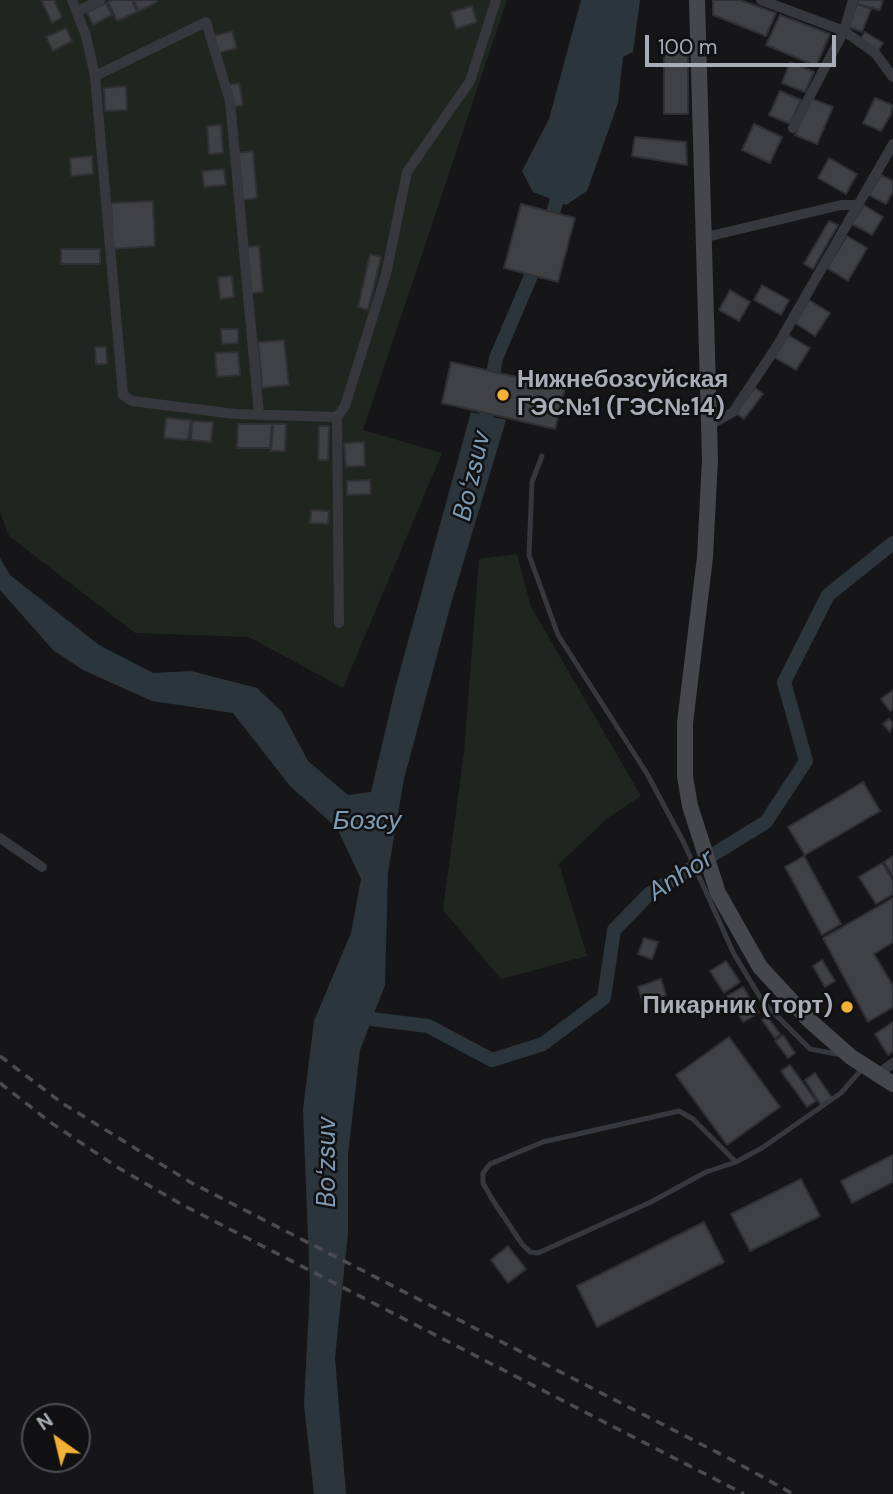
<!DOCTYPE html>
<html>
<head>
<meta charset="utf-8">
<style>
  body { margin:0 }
  #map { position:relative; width:893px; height:1494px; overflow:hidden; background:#161618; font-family:"DM Sans",sans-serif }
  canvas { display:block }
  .north { position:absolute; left:21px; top:1403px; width:70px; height:70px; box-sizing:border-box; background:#111113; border:2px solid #4d4f55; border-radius:50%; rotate:326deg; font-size:19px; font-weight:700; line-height:28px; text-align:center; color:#a8adb8 }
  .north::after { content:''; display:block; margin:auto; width:24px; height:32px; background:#f2b134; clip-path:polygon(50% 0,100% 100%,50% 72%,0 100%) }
  .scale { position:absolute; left:645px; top:35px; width:191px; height:32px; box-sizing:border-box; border:4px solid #a8adb8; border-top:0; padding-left:9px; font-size:21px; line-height:24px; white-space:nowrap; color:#a8adb8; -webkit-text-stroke:5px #111113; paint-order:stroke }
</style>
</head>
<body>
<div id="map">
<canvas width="893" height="1494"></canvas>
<div class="north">N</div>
<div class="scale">100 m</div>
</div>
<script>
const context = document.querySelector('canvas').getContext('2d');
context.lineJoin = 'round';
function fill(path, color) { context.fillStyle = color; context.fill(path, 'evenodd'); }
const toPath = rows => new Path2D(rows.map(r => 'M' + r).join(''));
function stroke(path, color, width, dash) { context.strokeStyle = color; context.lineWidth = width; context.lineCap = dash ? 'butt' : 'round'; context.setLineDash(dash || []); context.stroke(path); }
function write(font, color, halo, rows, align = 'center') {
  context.font = font + ' "DM Sans",sans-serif'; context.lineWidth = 5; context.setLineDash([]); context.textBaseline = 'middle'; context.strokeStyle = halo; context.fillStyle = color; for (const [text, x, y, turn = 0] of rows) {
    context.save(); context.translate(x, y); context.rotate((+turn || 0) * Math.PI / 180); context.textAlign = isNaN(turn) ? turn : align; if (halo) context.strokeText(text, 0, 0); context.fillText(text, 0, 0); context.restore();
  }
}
const green = toPath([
  [0,0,507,0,363,430,442,453,343,688,249,637,135,633,9,536,0,512],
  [517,554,531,607,641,796,609,817,559,864,587,956,501,979,443,910,464,752,479,559]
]);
const water = toPath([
  [581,0,640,0,633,52,623,57,618,103,587,191,566,205,533,192,522,171,549,119],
  [471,412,506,420,450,607,404,779,388,872,385,985,360,1050,348,1155,348,1233,335,1358,346,1494,314,1494,304,1405,310,1287,303,1109,314,1021,351,933,361,879,337,828,290,786,233,713,152,701,83,670,53,650,0,590,0,558,10,575,99,645,153,673,191,671,257,688,282,712,308,761,348,795,371,792,396,685]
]);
const canal = toPath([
  [549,228,561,184],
  [483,434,496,358,539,257],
  [354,1017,428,1026,492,1060,543,1044,604,998,614,930,649,894,766,822,806,761,784,682,828,595,893,543]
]);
const building = toPath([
  [41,0,54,0,62,17,52,23,41,0],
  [112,0,132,0,137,12,117,21,108,2,112,0],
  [133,0,156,0,157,2,139,11,133,0],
  [713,0,740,0,776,13,766,36,713,15,713,0],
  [859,0,883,0,880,10,857,4,859,0],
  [106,3,112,15,93,25,87,12,106,3],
  [857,4,871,9,862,32,849,27,857,4],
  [472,6,477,22,456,29,451,12,472,6],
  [780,15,830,34,816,66,766,45,780,15],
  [66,28,72,41,53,51,46,37,66,28],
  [232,31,237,48,219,53,214,36,232,31],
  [865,32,883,43,877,52,859,41,865,32],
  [664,51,688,51,688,114,664,114,664,51],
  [790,62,814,72,805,92,782,83,790,62],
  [239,83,243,105,233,107,229,85,239,83],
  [126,86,127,110,105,111,104,88,126,86],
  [780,91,801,100,790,124,769,115,780,91],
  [810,98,833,107,817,144,795,135,810,98],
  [875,98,892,105,891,114,881,131,863,123,875,98],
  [754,124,782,137,770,163,742,150,754,124],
  [221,125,223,153,209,154,207,126,221,125],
  [635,137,686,142,687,165,632,156,635,137],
  [253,151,257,198,242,200,237,153,253,151],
  [92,156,93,174,71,176,70,158,92,156],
  [829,158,857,174,846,194,818,178,829,158],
  [224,169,226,185,204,187,202,171,224,169],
  [881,175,893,181,893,191,886,204,869,195,881,175],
  [153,201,155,246,113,249,111,203,153,201],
  [521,204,575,218,558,282,504,268,521,204],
  [864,205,883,217,872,235,852,224,864,205],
  [829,221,838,225,813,269,804,264,829,221],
  [847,236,867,248,848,281,827,268,847,236],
  [259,246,263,292,251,293,247,247,259,246],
  [61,249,100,249,100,264,61,264,61,249],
  [370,254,381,257,368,310,358,307,370,254],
  [232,276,234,297,220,299,218,277,232,276],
  [762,285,789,300,781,315,754,300,762,285],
  [730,290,750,302,739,321,719,310,730,290],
  [809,300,830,313,815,336,795,323,809,300],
  [221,329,238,329,238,343,222,344,221,329],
  [788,335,810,348,796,370,774,357,788,335],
  [284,340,289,385,262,388,258,342,284,340],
  [95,347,106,347,107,364,96,364,95,347],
  [238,352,240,375,217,377,215,353,238,352],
  [451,362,565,388,555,429,442,403,451,362],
  [755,388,763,394,744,419,736,413,755,388],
  [166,418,191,420,188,440,164,438,166,418],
  [192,421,213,422,211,442,191,440,192,421],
  [238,424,272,424,270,448,237,448,238,424],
  [273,424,286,424,285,451,271,451,273,424],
  [319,426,329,426,328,460,318,460,319,426],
  [364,442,365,466,346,467,344,443,364,442],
  [370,480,371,494,347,495,347,481,370,480],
  [311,510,329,511,328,524,310,523,311,510],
  [893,690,893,709,890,711,881,699,893,690],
  [889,719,893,723,890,732,883,724,889,719],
  [863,782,880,811,805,855,788,827,863,782],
  [804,856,841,924,822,935,785,867,804,856],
  [893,856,893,876,884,862,893,856],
  [882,863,893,881,893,894,876,904,859,877,882,863],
  [893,898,893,942,874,954,893,986,893,1007,868,1022,823,938,893,898],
  [644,938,658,942,652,959,638,954,644,938],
  [822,960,835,981,825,987,813,966,822,960],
  [726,961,740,982,724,993,710,971,726,961],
  [661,979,666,995,643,1003,638,987,661,979],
  [743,987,759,1013,743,1022,727,996,743,987],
  [767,1016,780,1034,775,1038,762,1020,767,1016],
  [893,1022,893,1051,888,1055,875,1034,893,1022],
  [783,1035,795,1053,788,1058,775,1041,783,1035],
  [729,1037,780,1107,727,1145,676,1075,729,1037],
  [790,1065,816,1101,807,1107,781,1071,790,1065],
  [815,1073,832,1098,821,1105,805,1080,815,1073],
  [893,1155,893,1182,852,1203,841,1181,893,1155],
  [801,1179,820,1216,750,1251,731,1214,801,1179],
  [704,1222,724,1262,597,1327,577,1286,704,1222],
  [508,1246,526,1269,508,1283,491,1260,508,1246]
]);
const service = toPath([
  [542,456,532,482,529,555,558,635,646,772,683,841,734,954,763,1002,810,1049,842,1055],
  [736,1162,693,1119,679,1111,543,1142,490,1164,483,1173,483,1183,492,1199,522,1244,530,1252,538,1253,651,1202,706,1172,736,1162,762,1148,841,1093,863,1068]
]);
const minor = toPath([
  [72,0,86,36,95,76,123,395,132,401,235,414,337,417],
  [761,0,844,31,875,53,893,77],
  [78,11,100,0],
  [95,76,206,22,230,101,259,414],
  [793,128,844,31,853,0],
  [702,238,841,205,858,205],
  [710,425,733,412,777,346,893,144],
  [339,623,337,417,345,406,386,274,407,172,470,81,496,0],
  [0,838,42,867],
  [878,1074,893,1063]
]);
const secondary = toPath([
  [697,0,710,459,705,557,685,723,685,776,690,806,718,893,760,967,809,1020,851,1057,893,1084]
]);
const rail = toPath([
  [0,1056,62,1103,190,1182,732,1460,793,1494],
  [0,1083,50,1122,117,1167,181,1204,744,1494]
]);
const markers = [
  [503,395,7,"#f2b134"],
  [847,1007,7,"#f2b134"]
];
const poiNames = [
  ["Нижнебозсуйская",517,381],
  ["ГЭС№1 (ГЭС№14)",517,409],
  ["Пикарник (торт)",833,1007,"right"]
];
const waterNames = [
  ["Boʻzsuv",473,476,-77],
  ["Бозсу",367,822],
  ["Anhor",681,876,-33],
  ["Boʻzsuv",328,1162,-90]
];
fill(green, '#1e261f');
fill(water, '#2c353c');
stroke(canal, '#2c353c', 14);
fill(building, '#404145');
stroke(building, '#303034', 2);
stroke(service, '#37383d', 5);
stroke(minor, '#37383d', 10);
stroke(secondary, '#45474d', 16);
stroke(rail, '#4a4c52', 3.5, [9, 7]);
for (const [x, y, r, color] of markers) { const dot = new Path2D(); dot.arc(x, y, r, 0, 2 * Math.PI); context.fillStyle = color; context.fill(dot); stroke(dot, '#111113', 2.5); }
write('bold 24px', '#a8adb8', '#111113', poiNames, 'left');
write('italic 26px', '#7f9bb3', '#111113', waterNames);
</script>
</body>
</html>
